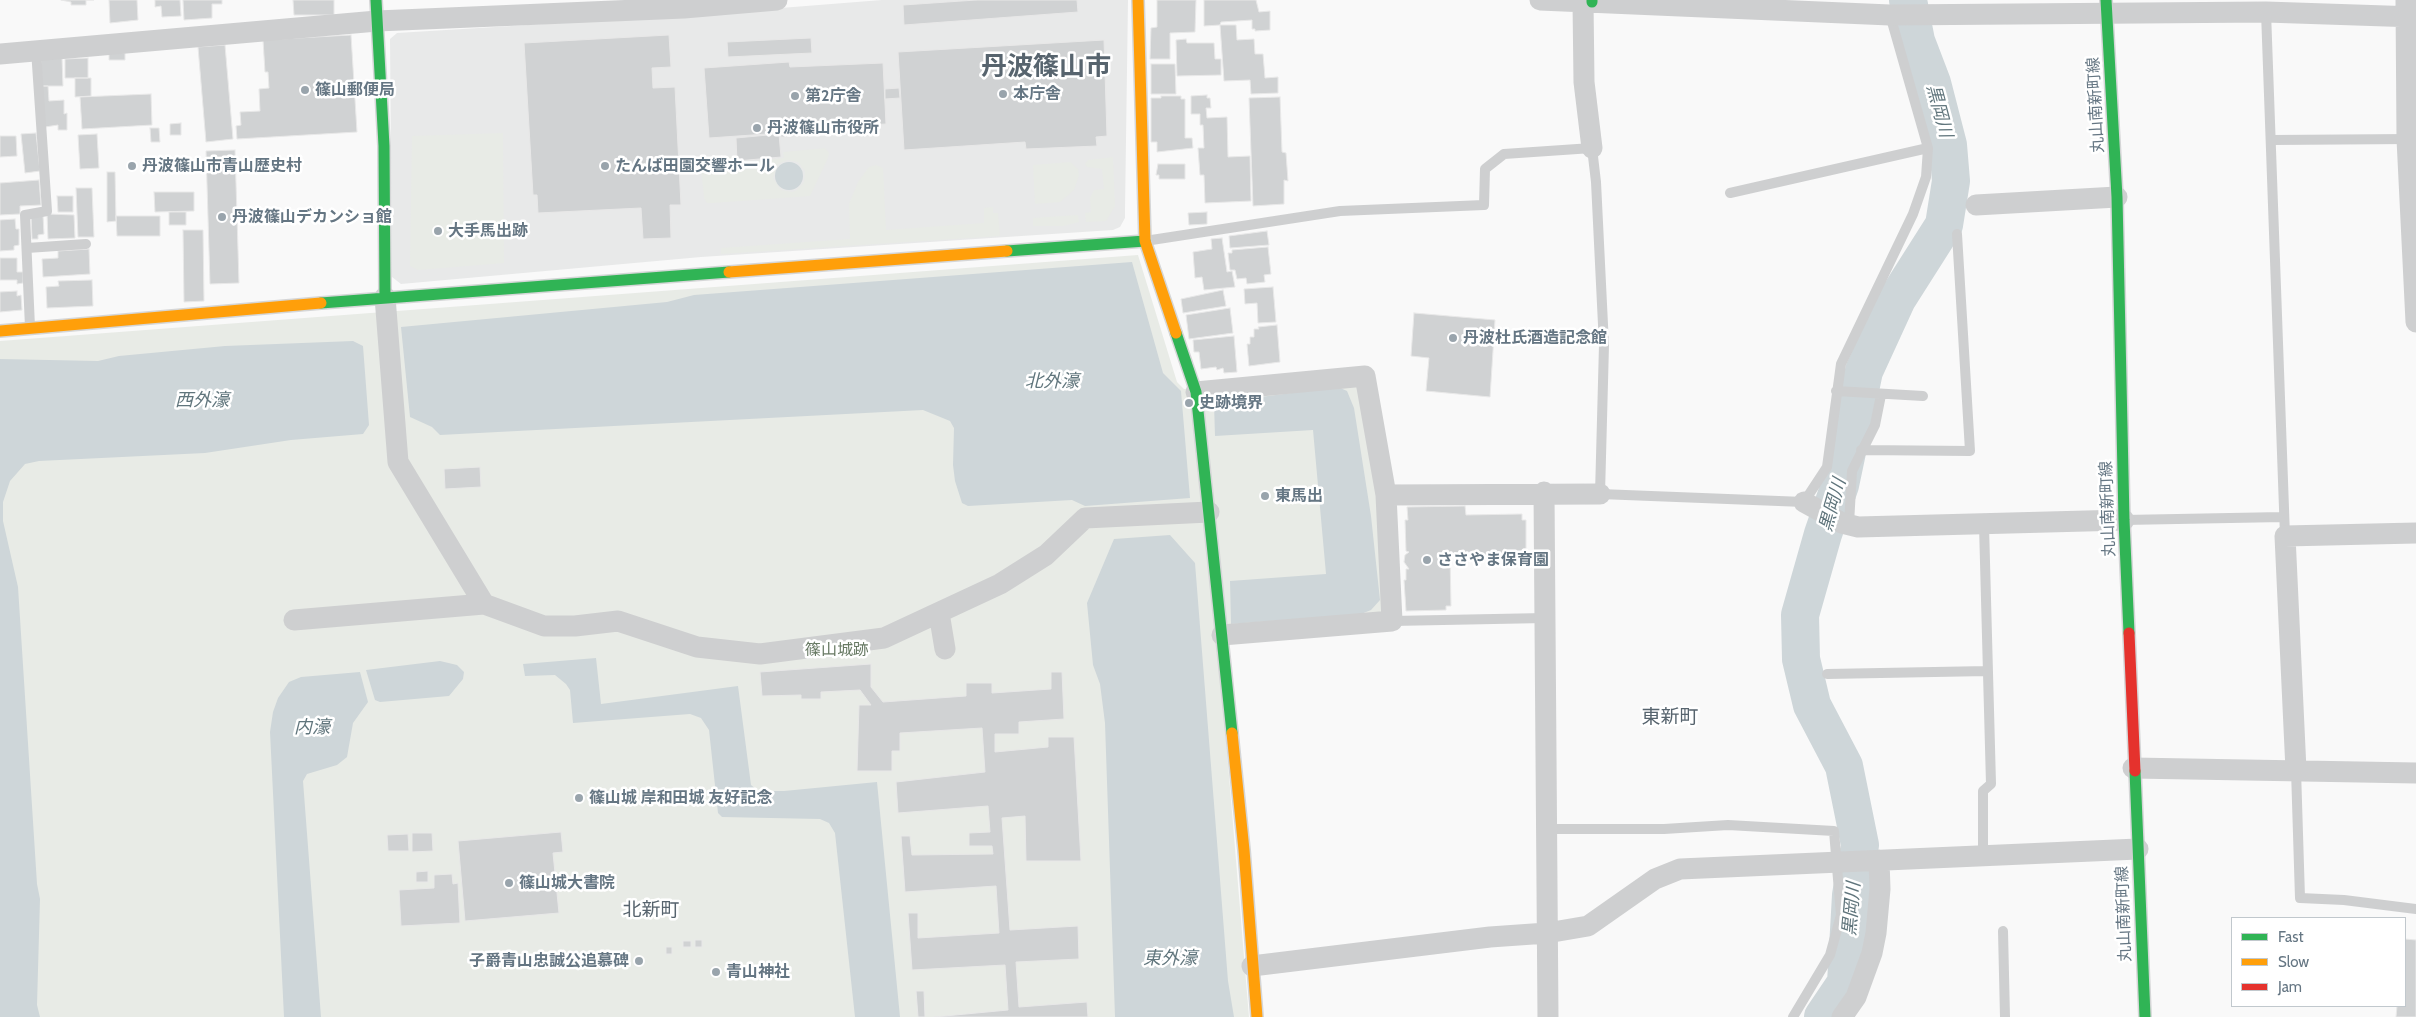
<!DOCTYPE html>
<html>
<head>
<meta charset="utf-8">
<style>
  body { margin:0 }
  #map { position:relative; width:2416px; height:1017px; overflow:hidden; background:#f9f9f9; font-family:Cabin,sans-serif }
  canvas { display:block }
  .legend { position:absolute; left:2231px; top:917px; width:175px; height:90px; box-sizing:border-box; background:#fff; border:1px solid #c1c8cd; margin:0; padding:6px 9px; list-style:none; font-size:15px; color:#657683 }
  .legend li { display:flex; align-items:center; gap:10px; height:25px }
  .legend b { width:25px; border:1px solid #c1c8cd }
</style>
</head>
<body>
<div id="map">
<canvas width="2416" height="1017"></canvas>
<ul class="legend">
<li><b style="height:6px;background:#30b455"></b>Fast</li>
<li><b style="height:6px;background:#ff9f0a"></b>Slow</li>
<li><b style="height:6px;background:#e5322d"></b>Jam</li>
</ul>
</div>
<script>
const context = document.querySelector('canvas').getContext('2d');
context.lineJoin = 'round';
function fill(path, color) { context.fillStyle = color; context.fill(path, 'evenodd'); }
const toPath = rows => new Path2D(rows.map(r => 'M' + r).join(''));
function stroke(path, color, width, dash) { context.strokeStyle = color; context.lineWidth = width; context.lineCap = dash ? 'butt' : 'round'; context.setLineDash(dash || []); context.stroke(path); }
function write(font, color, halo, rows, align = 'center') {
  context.font = font + ' Cabin,"Noto Sans JP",sans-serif'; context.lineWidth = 5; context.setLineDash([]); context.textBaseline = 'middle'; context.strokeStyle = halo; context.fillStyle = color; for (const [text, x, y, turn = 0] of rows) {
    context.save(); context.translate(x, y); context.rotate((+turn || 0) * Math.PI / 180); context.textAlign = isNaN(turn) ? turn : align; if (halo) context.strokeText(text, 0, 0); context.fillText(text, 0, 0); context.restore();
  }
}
const built = toPath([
  [882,0,1128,0,1125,210,1125,218,1120,227,1113,230,701,257,401,284,392,277,390,39,397,33,692,15]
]);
const green = toPath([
  [503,133,504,263,418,270,410,266,412,136],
  [825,148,829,153,828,158,810,196,712,203,707,203,704,198,701,167,708,159,735,156,736,163,784,158,783,152],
  [788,160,798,162,805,171,804,182,797,190,792,192,781,190,773,178,778,164],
  [1113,157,1115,206,1106,221,1086,222,1085,213,1091,212,1090,198,1094,190,1104,189,1102,169,1087,167,1085,164,1088,160],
  [1070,162,1078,169,1079,175,1074,190,1060,202,1035,204,1033,165],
  [876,165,883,168,886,230,984,223,984,208,993,207,993,213,998,213,1000,236,721,254,721,248,850,239,849,204,858,182,869,167],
  [1078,215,1079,222,1063,226,1033,226,1033,218],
  [1138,255,1177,382,1184,389,1369,386,1393,621,1217,631,1249,1017,0,1017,0,341]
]);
const water = toPath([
  '775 176a14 14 0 1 1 28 0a14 14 0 1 1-28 0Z',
  [1132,262,1163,373,1181,391,1190,498,1085,506,1072,500,968,506,962,503,955,481,953,465,954,428,950,421,923,410,440,435,432,427,410,417,401,327,667,302,694,295],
  [353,341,363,346,369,425,363,434,291,440,205,453,39,461,25,464,10,481,3,502,3,521,18,587,37,884,40,899,37,1005,40,1017,0,1017,0,359,98,361,119,356,225,346],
  [1338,387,1347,391,1354,408,1371,516,1380,600,1371,610,1361,614,1231,624,1230,581,1326,574,1313,430,1215,436,1214,403],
  [1170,535,1195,563,1228,981,1234,1017,1115,1017,1105,723,1100,684,1093,665,1087,603,1114,539],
  [596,658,601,704,738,686,751,785,758,791,784,791,877,782,900,1017,855,1017,835,833,829,823,820,819,722,817,718,813,709,730,701,718,690,714,573,723,570,690,566,684,555,675,525,676,523,664],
  [440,661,457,665,464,672,463,679,449,696,380,702,375,700,366,670],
  [360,672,368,702,353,723,347,757,337,765,307,774,303,781,321,1017,284,1017,270,732,273,712,278,698,289,682,301,677]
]);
const river = toPath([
  [1823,1017,1846,983,1851,895,1860,845,1844,766,1812,705,1801,659,1800,615,1823,534,1840,485,1864,371,1897,299,1944,225,1951,181,1948,145,1932,83,1916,41,1908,0]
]);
const building = toPath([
  [61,0,94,0,86,0,86,5,71,5,71,2,61,0],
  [109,0,137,0,138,20,110,23,109,0],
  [155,0,180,0,181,16,162,17,161,6,155,7,155,0],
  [183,0,222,0,222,4,212,4,212,18,184,20,183,0],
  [293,0,334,0,334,15,294,15,293,0],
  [976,0,1077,0,1078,12,904,25,903,5,976,0],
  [1157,0,1196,0,1195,32,1170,33,1170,59,1150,59,1151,28,1157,27,1157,0],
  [1204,0,1256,0,1259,12,1270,11,1270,30,1255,31,1255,29,1252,29,1252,20,1221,22,1220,25,1204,26,1204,0],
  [1220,25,1236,25,1237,40,1254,39,1255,54,1263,54,1265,78,1278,77,1278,93,1251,94,1250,80,1224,81,1220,25],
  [351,35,357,132,237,139,236,126,241,125,240,112,260,111,259,89,269,88,268,72,265,72,263,40,351,35],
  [669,35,671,67,652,68,653,88,675,87,681,205,670,205,671,238,643,239,641,208,538,213,537,195,533,195,524,43,669,35],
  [811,38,812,53,728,57,727,42,811,38],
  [1186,39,1187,43,1214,43,1215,59,1221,59,1221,75,1177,76,1176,40,1186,39],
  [1104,40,1107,136,1096,137,1097,146,1026,149,1025,142,904,150,898,52,1104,40],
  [225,45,233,139,206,142,198,47,225,45],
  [109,53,125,53,125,60,109,60,109,53],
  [41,58,62,58,63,86,42,86,41,58],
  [88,58,88,78,65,78,65,59,88,58],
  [789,62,790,67,883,63,886,124,807,128,808,136,781,137,781,133,709,138,704,68,789,62],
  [1151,64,1175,64,1176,94,1151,94,1151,64],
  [75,78,91,78,91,96,75,97,75,78],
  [42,86,48,86,49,101,64,100,64,114,67,113,67,130,58,130,58,125,45,127,42,86],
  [899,88,900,98,885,99,885,89,899,88],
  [151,94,152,125,82,129,80,97,151,94],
  [1207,95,1207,98,1210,98,1211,108,1206,108,1207,118,1227,117,1228,157,1250,156,1251,201,1205,203,1204,175,1200,175,1198,148,1204,148,1203,125,1200,125,1200,114,1191,114,1191,96,1207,95],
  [1161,96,1181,96,1181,99,1185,99,1185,138,1192,138,1193,148,1157,152,1157,142,1151,142,1151,98,1161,98,1161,96],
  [1280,97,1282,152,1286,153,1288,181,1284,180,1284,204,1253,206,1249,98,1280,97],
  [181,123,181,135,170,135,170,124,181,123],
  [150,128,159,128,160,142,151,142,150,128],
  [36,133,40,171,25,173,21,134,36,133],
  [97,134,99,168,80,169,78,135,97,134],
  [779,134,781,157,737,161,736,138,779,134],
  [0,136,16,136,17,156,0,157,0,136],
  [235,150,239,283,210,284,206,151,235,150],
  [1158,164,1185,164,1185,179,1159,179,1159,175,1156,175,1158,164],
  [107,172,115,172,116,221,107,222,107,172],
  [39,180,41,205,20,206,20,214,0,215,0,183,39,180],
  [76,188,92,188,94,237,78,237,76,188],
  [154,192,194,192,194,211,155,212,154,192],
  [57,196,73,196,73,212,58,212,57,196],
  [169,212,186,212,186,225,169,225,169,212],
  [1207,212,1207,224,1189,225,1188,213,1207,212],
  [47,214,74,215,75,238,48,239,47,214],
  [43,215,44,234,38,235,38,239,32,239,31,216,43,215],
  [116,216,160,216,160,236,117,236,116,216],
  [15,219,16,229,19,229,19,245,14,246,14,250,0,251,0,220,15,219],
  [183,230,203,230,204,301,184,302,183,230],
  [1267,231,1269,245,1230,248,1229,236,1267,231],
  [1222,238,1227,272,1232,271,1235,287,1204,290,1202,277,1195,278,1193,252,1212,249,1211,239,1222,238],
  [1268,247,1271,274,1264,275,1265,282,1247,284,1246,278,1237,279,1235,270,1230,270,1228,253,1232,253,1232,250,1268,247],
  [89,249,90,274,43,277,42,259,58,258,58,251,89,249],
  [0,258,17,258,17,272,23,272,23,283,17,284,17,280,0,280,0,258],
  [92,280,93,306,47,308,46,287,59,286,58,281,92,280],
  [1273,287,1276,322,1258,323,1257,303,1245,304,1244,289,1273,287],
  [1223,290,1226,306,1183,313,1181,299,1223,290],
  [17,291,17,296,21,295,22,310,0,312,0,292,17,291],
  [1230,308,1233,333,1189,339,1186,315,1230,308],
  [1414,313,1495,320,1490,397,1426,391,1429,358,1411,356,1414,313],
  [1277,325,1280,362,1249,366,1247,344,1250,344,1250,337,1254,337,1254,329,1259,329,1258,327,1277,325],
  [1234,336,1237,372,1224,373,1223,368,1217,370,1216,367,1201,369,1199,352,1194,352,1193,340,1234,336],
  [480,467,481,487,445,489,444,469,480,467],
  [1465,506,1466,515,1522,514,1522,520,1526,520,1526,549,1523,549,1523,555,1450,556,1451,606,1446,606,1446,610,1406,611,1404,580,1406,580,1406,569,1409,569,1404,562,1405,555,1409,552,1406,551,1405,520,1408,520,1407,507,1465,506],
  [871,664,871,687,883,702,966,696,966,683,992,683,992,693,1051,689,1051,672,1062,672,1064,719,1019,722,1019,734,995,734,995,752,1048,747,1048,737,1074,737,1081,861,1026,861,1025,816,1002,818,1010,930,1078,926,1079,959,1016,962,1019,1007,1087,1002,1088,1017,934,1017,1008,1010,1005,965,912,970,908,913,918,913,918,938,999,933,996,886,905,892,901,836,910,836,912,855,993,854,992,846,969,846,969,833,990,832,988,806,898,813,896,782,985,772,982,728,900,733,900,751,892,751,892,771,857,771,859,705,871,705,860,690,821,692,821,699,801,699,801,695,762,696,760,672,871,664],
  [561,832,563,852,553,853,559,913,465,921,458,841,561,832],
  [412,833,432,833,433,851,412,852,412,833],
  [408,834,409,851,388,851,387,835,408,834],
  [428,871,428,882,416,882,416,872,428,871],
  [452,874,453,884,458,883,460,923,401,926,399,890,434,888,434,875,452,874],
  [2405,939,2416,940,2416,1017,2396,1017,2397,1006,2405,1006,2405,939],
  [695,940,702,940,702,947,695,947,695,940],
  [683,941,691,941,691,947,683,947,683,941],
  [666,947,672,947,672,954,666,954,666,947],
  [916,991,924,991,925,1017,918,1017,916,991]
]);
const lane = toPath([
  [2266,12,2285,536],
  [2272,140,2410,139],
  [1730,193,1928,148],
  [1145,241,1340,211,1484,205,1485,169,1504,154,1592,148,1596,182,1604,345,1600,494,1804,502,1827,467,1841,364,1913,214,1926,177,1928,148,1890,15],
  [27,248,86,244],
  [30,327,25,215,47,211,36,50],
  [1836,391,1923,396],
  [1861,450,1970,451,1957,234],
  [2124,520,2283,517],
  [1849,524,1852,471,1875,425,1881,395],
  [1392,621,1545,618],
  [1827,674,1988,671],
  [2296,770,2300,898,2344,900,2416,909],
  [1546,829,1664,829,1728,825,1834,831,1841,915,1830,955,1793,1017],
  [1983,857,1983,791,1991,784,1984,525],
  [2003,931,2005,1017]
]);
const street = toPath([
  [1540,0,1890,15,2266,12,2416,17],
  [2406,0,2407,139,2416,322],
  [1583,2,1584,82,1592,148],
  [0,54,377,21,684,8,777,0],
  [1976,205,2117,197],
  [385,297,398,462,484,604],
  [1196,392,1365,376,1386,495,1392,621,1222,635],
  [1544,492,1548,1017],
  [1386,495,1600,494],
  [1804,502,1842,523,1858,527,2124,520],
  [939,613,945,649],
  [294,620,484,604,544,626,575,626,618,621,697,647,760,654,884,638,1000,584,1046,555,1085,518,1209,512],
  [2133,768,2416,773],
  [2296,770,2285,536,2416,533],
  [1252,966,1490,937,1547,933,1588,926,1655,879,1680,869,2138,849],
  [1842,1017,1856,997,1872,953,1876,933,1880,889,1879,860]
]);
const fast = toPath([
  [376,0,384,146,385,297],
  [1592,0,1592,2],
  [2106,0,2117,197,2124,520,2129,633],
  [1007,251,1145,241],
  [321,303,729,272],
  [1176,333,1196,392,1232,733],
  [2135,771,2145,1017]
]);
const slow = toPath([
  [1138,0,1145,241,1176,333],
  [729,272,1007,251],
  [0,331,321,303],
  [1232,733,1244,850,1257,1017]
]);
const jam = toPath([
  [2129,633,2135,771]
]);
const markers = [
  [305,90,5,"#99a4ac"],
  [1003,94,5,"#99a4ac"],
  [795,96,5,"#99a4ac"],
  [757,128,5,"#99a4ac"],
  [132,166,5,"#99a4ac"],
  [605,166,5,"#99a4ac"],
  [222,217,5,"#99a4ac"],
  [438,231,5,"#99a4ac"],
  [1453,338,5,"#99a4ac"],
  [1189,403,5,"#99a4ac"],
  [1265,496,5,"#99a4ac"],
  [1427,560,5,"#99a4ac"],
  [579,798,5,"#99a4ac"],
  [509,883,5,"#99a4ac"],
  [639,961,5,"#99a4ac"],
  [716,972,5,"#99a4ac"]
];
const poiNames = [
  ["篠山郵便局",315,90],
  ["本庁舎",1013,94],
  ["第2庁舎",805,96],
  ["丹波篠山市役所",767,128],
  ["丹波篠山市青山歴史村",142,166],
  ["たんば田園交響ホール",615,166],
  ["丹波篠山デカンショ館",232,217],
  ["大手馬出跡",448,231],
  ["丹波杜氏酒造記念館",1463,338],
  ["史跡境界",1199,403],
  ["東馬出",1275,496],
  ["ささやま保育園",1437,560],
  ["篠山城 岸和田城 友好記念",589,798],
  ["篠山城大書院",519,883],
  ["子爵青山忠誠公追慕碑",629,961,"right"],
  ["青山神社",726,972]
];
const streetNames = [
  ["丸山南新町線",2096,105,-93],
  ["丸山南新町線",2108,509,-92],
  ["丸山南新町線",2124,914,-92]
];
const parkNames = [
  ["篠山城跡",837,650]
];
const waterNames = [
  ["黒岡川",1939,111,75],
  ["北外濠",1052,382],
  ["西外濠",202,401],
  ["黒岡川",1833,505,-74],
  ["内濠",312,728],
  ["黒岡川",1852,909,-85],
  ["東外濠",1170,959]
];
const quarterNames = [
  ["東新町",1670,717],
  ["北新町",651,910]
];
const townNames = [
  ["丹波篠山市",1046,67]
];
fill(built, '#e8e9e9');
fill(green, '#e8ebe6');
fill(water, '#ced6d9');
stroke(river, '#ced6d9', 38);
fill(building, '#d0d2d3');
stroke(building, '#e8e8e8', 1);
stroke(fast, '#d5d6d7', 14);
stroke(slow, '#d5d6d7', 14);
stroke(jam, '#d5d6d7', 14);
stroke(lane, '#cecfd0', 10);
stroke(street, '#cecfd0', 21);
stroke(fast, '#30b455', 11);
stroke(slow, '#ff9f0a', 11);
stroke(jam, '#e5322d', 11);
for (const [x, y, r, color] of markers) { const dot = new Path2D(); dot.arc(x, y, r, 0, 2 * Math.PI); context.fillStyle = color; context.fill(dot); stroke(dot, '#fff', 2); }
write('bold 16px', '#657683', '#fff', poiNames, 'left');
write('16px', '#657683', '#fff', streetNames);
write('16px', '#687a64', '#fff', parkNames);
write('italic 18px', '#60757c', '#fff', waterNames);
write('19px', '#57646e', '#fff', quarterNames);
write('bold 26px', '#57646e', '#fff', townNames);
</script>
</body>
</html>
